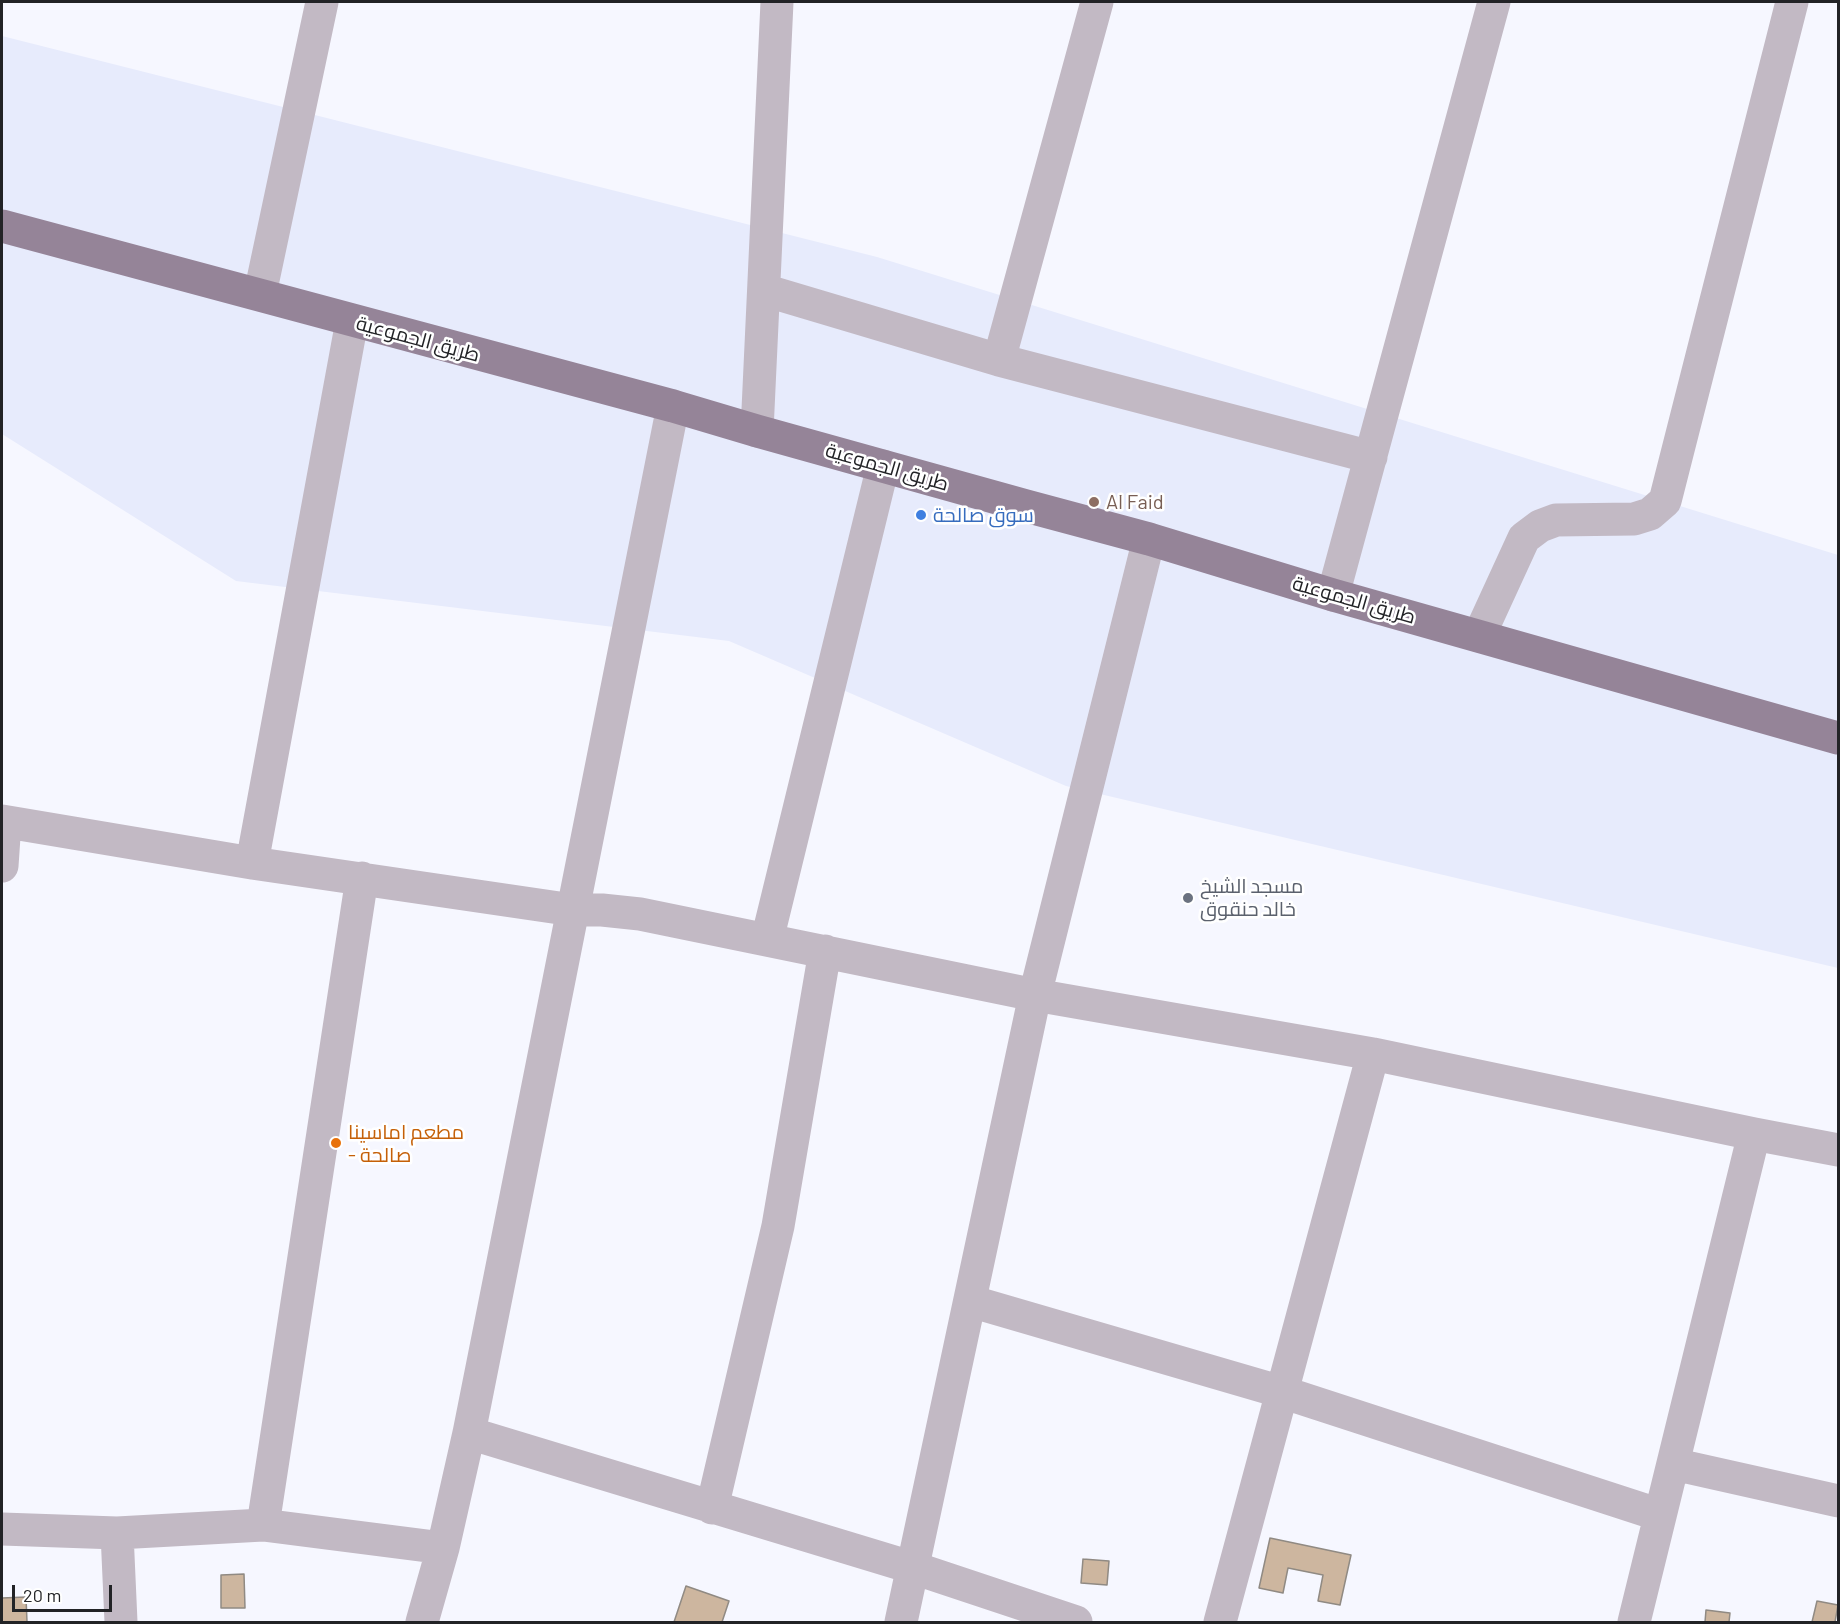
<!DOCTYPE html>
<html>
<head>
<meta charset="utf-8">
<style>
  body { margin:0 }
  #map { position:relative; width:1840px; height:1624px; overflow:hidden; background:#f6f7ff; font-family:Barlow,sans-serif }
  canvas { display:block }
  .frame { position:absolute; inset:0; border:3px solid #222326; pointer-events:none }
  .scale { position:absolute; left:12px; top:1585px; width:100px; height:27px; box-sizing:border-box; border:3px solid #222326; border-top:0; padding-left:8px; font-size:18px; line-height:21px; white-space:nowrap; color:#222326; -webkit-text-stroke:4px #fff; paint-order:stroke }
</style>
</head>
<body>
<div id="map">
<canvas width="1840" height="1624"></canvas>
<div class="frame"></div>
<div class="scale">20 m</div>
</div>
<script>
const context = document.querySelector('canvas').getContext('2d');
context.lineJoin = 'round';
function fill(path, color) { context.fillStyle = color; context.fill(path, 'evenodd'); }
const toPath = rows => new Path2D(rows.map(r => 'M' + r).join(''));
function stroke(path, color, width, dash) { context.strokeStyle = color; context.lineWidth = width; context.lineCap = dash ? 'butt' : 'round'; context.setLineDash(dash || []); context.stroke(path); }
function write(font, color, halo, rows, align = 'center') {
  context.font = font + ' Barlow,Cairo,sans-serif'; context.lineWidth = 5; context.setLineDash([]); context.textBaseline = 'middle'; context.strokeStyle = halo; context.fillStyle = color; for (const [text, x, y, turn = 0] of rows) {
    context.save(); context.translate(x, y); context.rotate((+turn || 0) * Math.PI / 180); context.textAlign = isNaN(turn) ? turn : align; if (halo) context.strokeText(text, 0, 0); context.fillText(text, 0, 0); context.restore();
  }
}
const built = toPath([
  [2,36,877,257,1838,555,1838,968,1066,786,729,641,236,581,2,434]
]);
const building = toPath([
  [1270,1538,1351,1555,1340,1605,1318,1601,1323,1575,1288,1568,1283,1593,1259,1588,1270,1538],
  [1083,1559,1109,1561,1107,1585,1081,1583,1083,1559],
  [244,1574,245,1608,221,1608,221,1575,244,1574],
  [686,1586,729,1601,722,1622,674,1622,686,1586],
  [26,1597,27,1622,2,1622,2,1598,26,1597],
  [1817,1601,1838,1605,1835,1622,1812,1622,1817,1601],
  [1706,1610,1730,1613,1729,1622,1705,1622,1706,1610]
]);
const minor = toPath([
  [764,290,999,360,1371,457],
  [260,294,322,2],
  [999,360,1097,2],
  [757,431,777,2],
  [1333,595,1494,2],
  [1479,636,1524,538,1540,526,1556,520,1634,519,1650,514,1665,501,1792,2],
  [2,821,252,863,573,910,602,910,640,914,1035,995,1373,1054,1754,1134,1838,1150],
  [252,863,352,321],
  [2,866,5,822],
  [767,940,883,466],
  [970,1301,1282,1392,1660,1515],
  [469,1433,914,1568,1076,1622],
  [1673,1464,1838,1501],
  [712,1508,778,1226,825,951],
  [263,1525,362,878],
  [2,1529,117,1533,263,1525,443,1548],
  [117,1533,121,1622],
  [422,1622,443,1548,469,1433,673,406],
  [901,1622,1035,995,1149,539],
  [1220,1622,1373,1054],
  [1634,1622,1754,1134]
]);
const major = toPath([
  [2,226,673,406,757,431,1026,506,1149,539,1333,595,1838,738]
]);
const markers = [
  [1094,502,6,"#8d6e63"],
  [921,515,6,"#3f7fe0"],
  [1188,898,6,"#6b7280"],
  [336,1143,6,"#e8710a"]
];
const streetNames = [
  ["طريق الجموعية",418,339,15],
  ["طريق الجموعية",887,467,16],
  ["طريق الجموعية",1354,600,16]
];
const educationNames = [
  ["Al Faid",1106,502]
];
const shopNames = [
  ["سوق صالحة",933,515]
];
const worshipNames = [
  ["مسجد الشيخ",1200,886],
  ["خالد حنقوق",1200,909]
];
const foodNames = [
  ["مطعم اماسينا",348,1132],
  ["- صالحة",348,1155]
];
fill(built, '#e7ebfc');
fill(building, '#cdb69f');
stroke(building, '#908a83', 1.5);
stroke(minor, '#c2b9c4', 33);
stroke(major, '#958498', 33);
for (const [x, y, r, color] of markers) { const dot = new Path2D(); dot.arc(x, y, r, 0, 2 * Math.PI); context.fillStyle = color; context.fill(dot); stroke(dot, '#fff', 2); }
write('20px', '#222326', '#fff', streetNames);
write('20px', '#785e54', '#fff', educationNames, 'left');
write('20px', '#366cbe', '#fff', shopNames, 'left');
write('20px', '#5b616d', '#fff', worshipNames, 'left');
write('20px', '#c56008', '#fff', foodNames, 'left');
</script>
</body>
</html>
